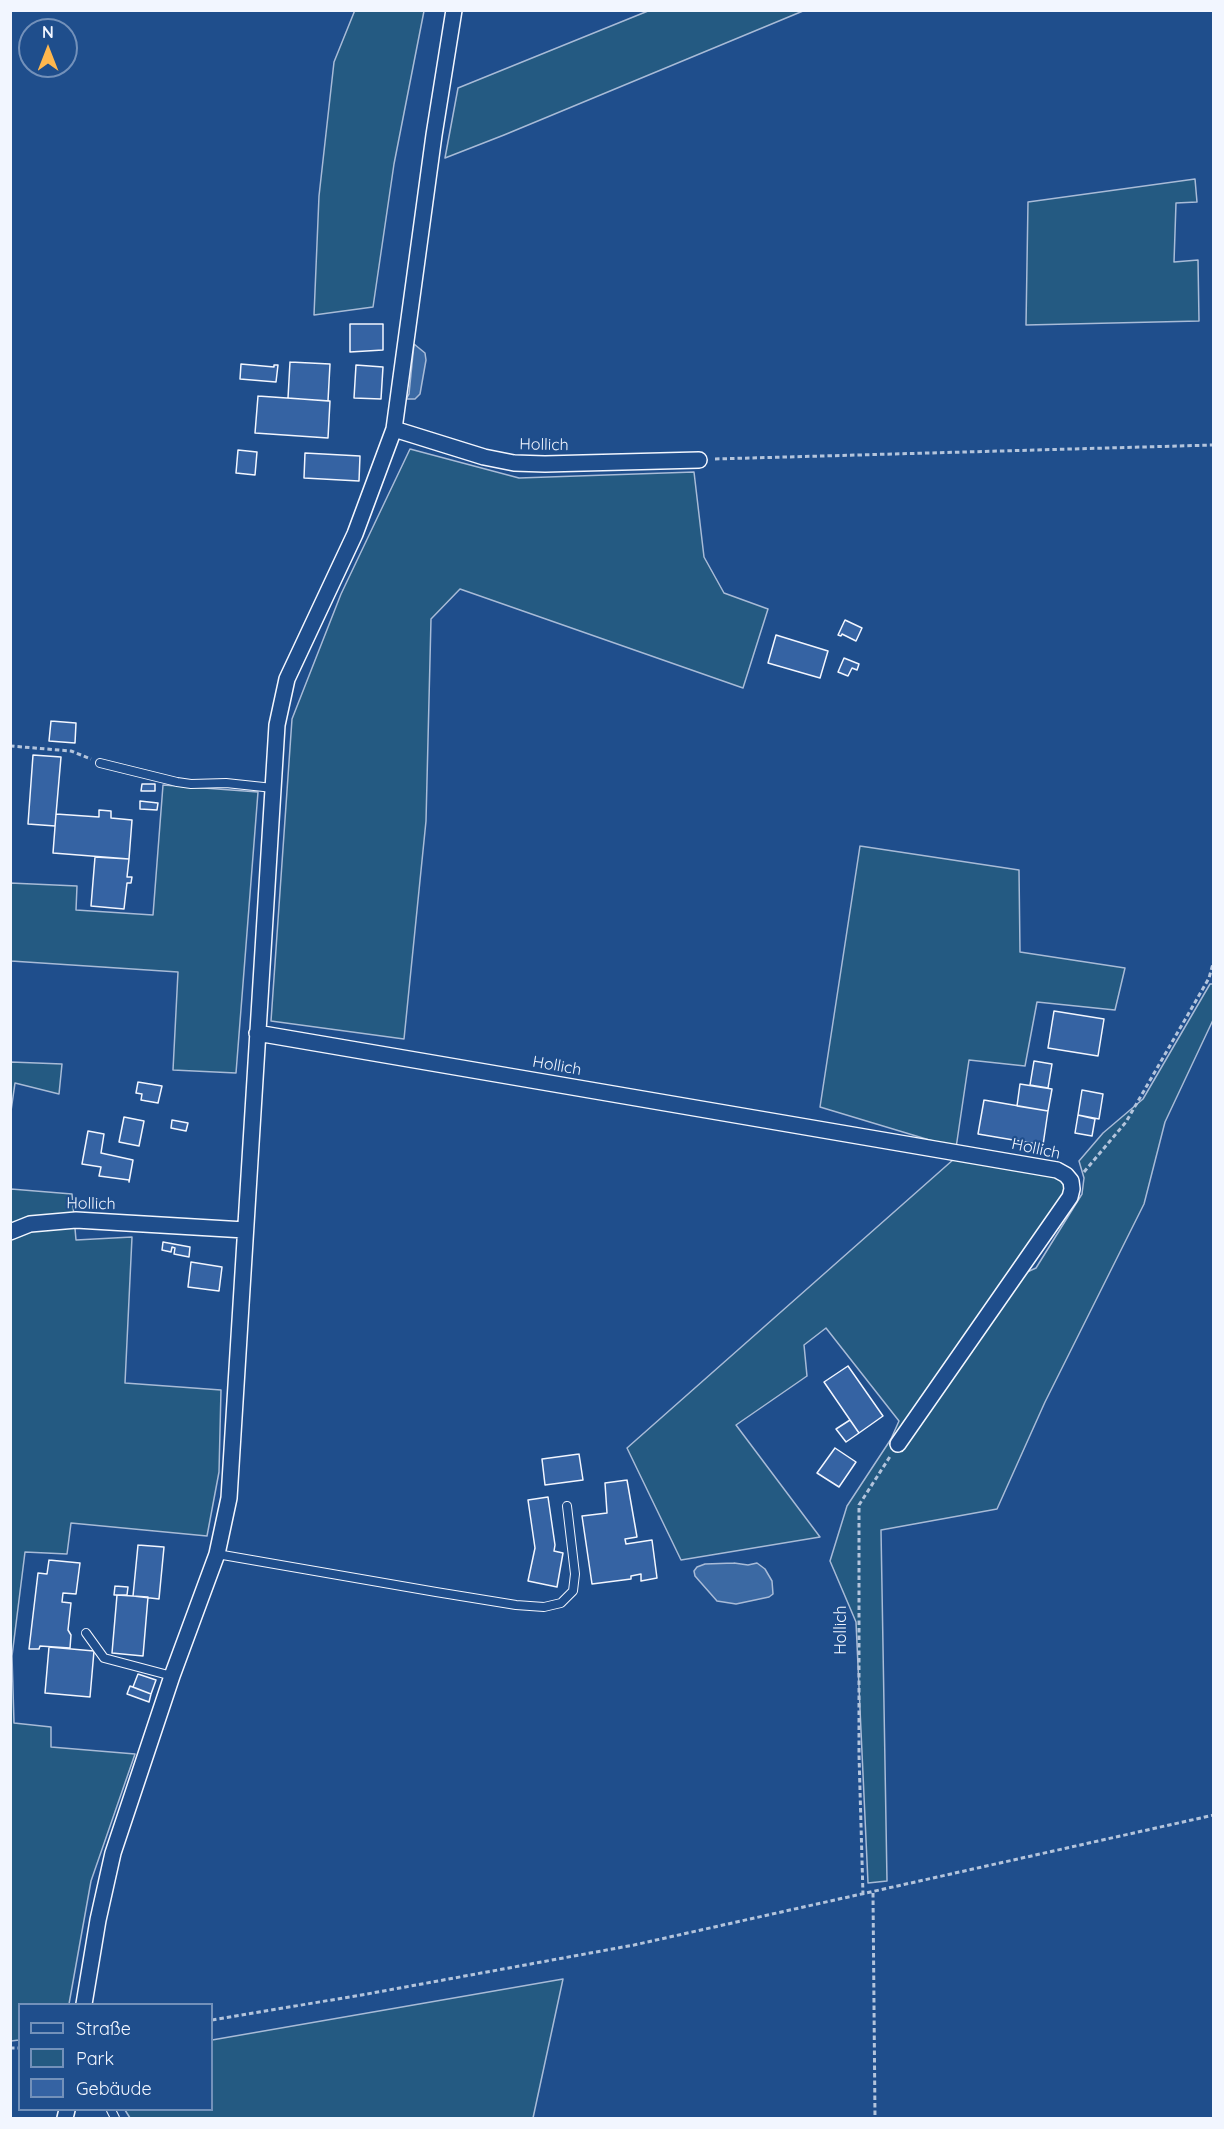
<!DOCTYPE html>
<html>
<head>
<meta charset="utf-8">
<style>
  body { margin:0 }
  #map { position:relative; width:1224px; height:2129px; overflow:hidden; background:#1f4e8c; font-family:Quicksand,sans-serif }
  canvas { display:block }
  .frame { position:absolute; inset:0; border:12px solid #f2f6ff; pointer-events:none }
  .legend { position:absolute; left:18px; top:2003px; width:195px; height:108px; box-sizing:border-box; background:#1f4e8c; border:2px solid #7391ba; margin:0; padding:8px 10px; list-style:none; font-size:18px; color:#f2f6ff }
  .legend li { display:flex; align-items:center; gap:12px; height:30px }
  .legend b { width:30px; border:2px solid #7391ba }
  .north { position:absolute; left:18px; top:18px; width:60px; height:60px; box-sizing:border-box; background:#1f4e8c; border:2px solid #7391ba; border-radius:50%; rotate:0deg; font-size:16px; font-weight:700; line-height:24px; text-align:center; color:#f2f6ff }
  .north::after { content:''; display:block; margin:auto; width:21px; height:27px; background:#ffb74d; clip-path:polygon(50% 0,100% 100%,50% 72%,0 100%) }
</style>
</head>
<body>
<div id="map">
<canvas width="1224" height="2129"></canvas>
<div class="frame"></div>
<ul class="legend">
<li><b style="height:8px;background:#1f4e8c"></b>Straße</li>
<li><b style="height:16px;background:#245a82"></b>Park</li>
<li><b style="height:16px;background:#3563a3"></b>Gebäude</li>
</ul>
<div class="north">N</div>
</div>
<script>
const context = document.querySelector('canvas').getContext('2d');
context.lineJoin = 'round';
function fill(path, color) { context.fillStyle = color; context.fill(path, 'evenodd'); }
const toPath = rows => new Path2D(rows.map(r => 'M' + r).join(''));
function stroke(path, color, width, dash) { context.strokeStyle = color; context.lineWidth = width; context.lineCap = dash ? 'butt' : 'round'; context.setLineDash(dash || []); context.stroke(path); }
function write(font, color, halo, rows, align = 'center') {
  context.font = font + ' Quicksand,sans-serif'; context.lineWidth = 4.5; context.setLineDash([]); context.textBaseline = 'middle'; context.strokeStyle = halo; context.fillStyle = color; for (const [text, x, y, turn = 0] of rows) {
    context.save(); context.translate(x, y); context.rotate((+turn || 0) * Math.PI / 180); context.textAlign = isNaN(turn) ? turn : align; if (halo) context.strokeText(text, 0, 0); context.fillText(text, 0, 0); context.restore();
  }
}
const green = toPath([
  [355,10,424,11,394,164,373,307,314,315,319,196,334,62,355,10],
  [648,11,803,11,504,135,445,158,458,88,648,11],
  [1195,179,1197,202,1176,203,1174,262,1198,260,1199,321,1026,325,1028,202,1195,179],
  [410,449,519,478,694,472,704,557,724,593,768,609,743,688,460,589,431,619,426,821,404,1039,271,1021,292,719,341,594,410,449],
  [163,785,258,792,236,1073,173,1070,178,972,11,961,10,883,77,886,76,910,153,915,163,785],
  [860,846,1019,870,1020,952,1125,968,1115,1010,1037,1002,1025,1066,969,1060,956,1148,820,1107,860,846],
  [1210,984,1213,984,1213,1020,1165,1122,1144,1204,1045,1402,997,1509,881,1530,887,1881,868,1883,856,1622,830,1561,847,1506,891,1439,899,1421,826,1328,804,1345,807,1376,736,1425,820,1537,681,1560,627,1448,954,1159,1052,1175,1061,1180,1065,1188,1065,1197,1007,1281,1036,1268,1082,1194,1084,1178,1079,1161,1103,1133,1143,1099,1210,984],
  [11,1062,62,1064,59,1094,15,1083,11,1111,11,1062],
  [11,1189,72,1194,76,1240,132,1237,125,1383,221,1390,219,1472,207,1536,71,1523,67,1554,25,1552,12,1656,14,1723,51,1727,51,1747,135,1754,91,1881,69,2004,20,2004,19,2040,11,2041,11,1189],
  [563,1979,533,2118,130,2118,125,2110,212,2110,212,2040,563,1979]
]);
const water = toPath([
  [414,344,425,353,426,360,420,394,415,399,406,399,409,394,414,344],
  [734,1563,748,1565,757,1563,765,1569,772,1581,773,1594,769,1597,736,1604,717,1601,695,1576,694,1571,697,1567,705,1564,734,1563]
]);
const building = toPath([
  [350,324,383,324,383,350,350,352,350,324],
  [290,362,330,364,328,401,288,398,290,362],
  [241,364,274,367,274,365,278,365,276,382,240,379,241,364],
  [356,365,383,367,381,399,354,398,356,365],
  [258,396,330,401,328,438,255,433,258,396],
  [238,450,257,452,255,475,236,473,238,450],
  [305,453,360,456,359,481,304,478,305,453],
  [845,620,862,628,856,641,842,634,841,636,838,635,845,620],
  [776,635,828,651,820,678,768,663,776,635],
  [844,658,859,664,857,670,852,668,848,676,838,672,844,658],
  [51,721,76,723,75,743,49,741,51,721],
  [33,755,61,757,55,826,28,824,33,755],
  [142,784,155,784,155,791,141,791,142,784],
  [140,801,158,803,157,810,140,809,140,801],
  [99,810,111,811,111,818,132,820,129,859,53,853,56,814,99,817,99,810],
  [95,857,129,859,127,877,132,877,131,883,127,883,124,909,91,906,95,857],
  [1054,1011,1104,1019,1098,1056,1048,1048,1054,1011],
  [1034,1061,1052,1064,1048,1088,1030,1085,1034,1061],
  [138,1082,162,1086,158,1103,141,1100,142,1094,136,1093,138,1082],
  [1020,1084,1052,1089,1048,1111,1017,1106,1020,1084],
  [1082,1090,1103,1094,1099,1119,1078,1115,1082,1090],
  [984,1100,1048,1111,1043,1145,978,1134,984,1100],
  [1078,1115,1095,1119,1092,1136,1075,1133,1078,1115],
  [124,1117,144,1121,139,1146,119,1142,124,1117],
  [172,1120,188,1123,186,1131,171,1128,172,1120],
  [88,1131,104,1134,101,1153,133,1160,129,1182,129,1180,99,1176,101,1167,82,1164,88,1131],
  [163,1242,190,1247,189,1257,174,1254,175,1248,172,1247,171,1252,162,1250,163,1242],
  [191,1262,222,1267,219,1291,188,1287,191,1262],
  [848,1366,883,1416,859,1433,824,1382,848,1366],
  [850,1420,859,1433,846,1442,836,1429,850,1420],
  [835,1448,856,1462,839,1487,817,1473,835,1448],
  [579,1454,583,1480,545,1485,542,1459,579,1454],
  [627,1480,637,1537,625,1539,626,1544,652,1540,657,1578,641,1581,641,1574,631,1576,631,1579,592,1584,582,1516,607,1513,605,1483,627,1480],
  [548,1497,555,1545,554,1551,563,1553,557,1587,528,1581,535,1548,528,1500,548,1497],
  [138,1545,164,1547,159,1599,133,1596,138,1545],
  [49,1560,80,1563,76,1594,63,1593,62,1602,71,1603,68,1630,71,1635,70,1648,40,1646,39,1649,29,1649,38,1573,47,1574,49,1560],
  [115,1586,128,1587,127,1595,114,1595,115,1586],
  [117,1595,148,1597,143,1656,112,1653,117,1595],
  [49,1647,94,1651,90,1697,45,1693,49,1647],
  [138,1674,156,1680,151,1694,133,1687,138,1674],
  [130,1686,151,1694,149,1702,127,1694,130,1686]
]);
const path = toPath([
  [715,459,1214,445],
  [10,746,71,751,91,759],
  [1084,1172,1126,1122,1209,978,1214,960],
  [873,1893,875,2118],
  [863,1895,859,1755,859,1505,891,1455],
  [212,2020,367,1994,634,1945,1214,1815],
  [10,2048,20,2048]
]);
const service = toPath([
  [100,763,177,782,191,784,226,783,273,788],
  [217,1554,436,1592,516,1605,544,1607,561,1603,573,1591,575,1574,567,1506],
  [86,1633,104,1658,172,1676],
  [111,2110,115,2118]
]);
const minor = toPath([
  [394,429,484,457,514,463,545,464,699,460],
  [257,1033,1057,1170,1066,1175,1071,1181,1072,1189,1070,1197,898,1444],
  [10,1232,30,1224,76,1220,245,1230],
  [84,2004,98,1920,113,1853,172,1676,217,1554,229,1498,277,725,287,679,355,534,394,429,434,135,454,10],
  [65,2118,67,2110]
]);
const streetNames = [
  ["Hollich",544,445,1],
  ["Hollich",557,1066,10],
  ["Hollich",1036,1149,12],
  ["Hollich",91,1204,1],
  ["Hollich",841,1630,-90]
];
fill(green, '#245a82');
stroke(green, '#a8bbd7', 1.5);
fill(water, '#3b69a3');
stroke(water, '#a8bbd7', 1.5);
fill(building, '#3563a3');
stroke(building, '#f2f6ff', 1.5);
stroke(service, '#f2f6ff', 10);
stroke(minor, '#f2f6ff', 18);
stroke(path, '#b3c4dc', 3, [4.5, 3]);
stroke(service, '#1f4e8c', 8);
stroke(minor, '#1f4e8c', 15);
write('16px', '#f2f6ff', '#1f4e8c', streetNames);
</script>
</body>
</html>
